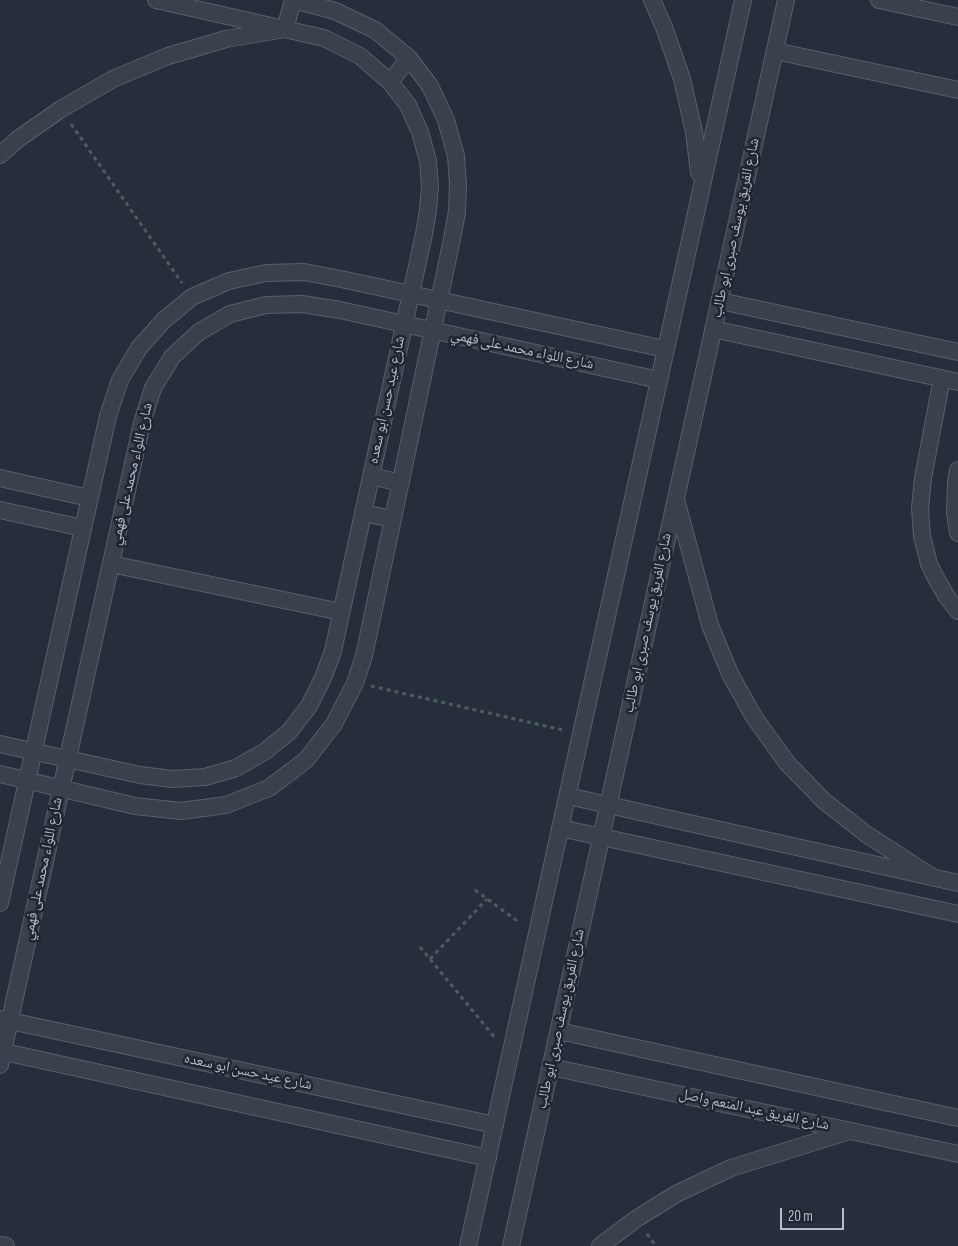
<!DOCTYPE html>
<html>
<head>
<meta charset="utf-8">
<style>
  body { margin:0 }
  #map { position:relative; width:958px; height:1246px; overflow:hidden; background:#272e3b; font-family:"Sofia Sans Condensed",sans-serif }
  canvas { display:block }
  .scale { position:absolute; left:780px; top:1208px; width:64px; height:22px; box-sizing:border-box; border:2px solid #b6bbc7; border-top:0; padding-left:6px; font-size:15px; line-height:18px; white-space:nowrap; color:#b6bbc7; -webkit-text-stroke:4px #1f2531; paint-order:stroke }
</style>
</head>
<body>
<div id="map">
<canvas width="958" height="1246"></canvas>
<div class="scale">20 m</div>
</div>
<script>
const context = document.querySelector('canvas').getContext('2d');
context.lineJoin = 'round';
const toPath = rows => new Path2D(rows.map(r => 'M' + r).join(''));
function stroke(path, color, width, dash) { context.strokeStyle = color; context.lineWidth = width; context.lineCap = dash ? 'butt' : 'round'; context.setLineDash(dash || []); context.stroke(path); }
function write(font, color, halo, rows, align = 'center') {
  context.font = font + ' "Sofia Sans Condensed","Noto Naskh Arabic",sans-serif'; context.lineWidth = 5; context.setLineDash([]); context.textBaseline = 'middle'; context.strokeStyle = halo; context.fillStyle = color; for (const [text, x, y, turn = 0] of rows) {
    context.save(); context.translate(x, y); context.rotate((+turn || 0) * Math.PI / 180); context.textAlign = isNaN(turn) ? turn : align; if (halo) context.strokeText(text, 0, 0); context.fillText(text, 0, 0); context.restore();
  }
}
const path = toPath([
  [71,124,182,283],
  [371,686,563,730],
  [475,890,520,923],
  [420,947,496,1039],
  [430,959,487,899],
  [647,1234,656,1246]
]);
const street = toPath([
  [652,0,664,27,682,79,694,132,699,173],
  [879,0,958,17],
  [775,51,958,90],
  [390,82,409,58],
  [0,155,18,139,61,109,113,79,168,56,226,39,285,29,293,0],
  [720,301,958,352],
  [713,329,958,382],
  [942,378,923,478,920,508,922,536,929,564,938,582,947,597,958,611],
  [958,470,956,482,955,513,958,533],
  [371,476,401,483],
  [0,478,89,498],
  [677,503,710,625,730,674,754,717,787,763,824,801,866,834,934,878],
  [0,510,83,528],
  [363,513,393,519],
  [111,564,341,612],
  [0,744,140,775,172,779,205,777,236,768,264,752,289,732,309,706,323,678,333,651,424,234,428,210,430,186,428,161,420,132,408,105,390,82,360,56,324,38,156,0],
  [0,774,135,806,181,811,226,805,269,788,306,760,334,724,355,683,364,656,452,239,457,212,458,184,456,156,446,120,430,86,409,58,375,30,335,11,293,0],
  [568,796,958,883],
  [560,828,958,914],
  [0,903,108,416,120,380,139,348,164,320,192,297,229,281,266,273,304,272,341,279,665,349],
  [1,1019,495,1125],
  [559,1031,958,1118],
  [0,1051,488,1158],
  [0,1065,142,423,153,388,172,357,199,332,230,314,266,305,302,304,340,310,659,380],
  [551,1067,958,1154],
  [0,1245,6,1246],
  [468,1246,743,0],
  [511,1246,786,0],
  [600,1246,636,1219,676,1194,731,1168,850,1131]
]);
const streetNames = [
  ["شارع الفريق يوسف صبرى ابو طالب",736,228,-78],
  ["شارع اللواء محمد على فهمي",522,350,12],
  ["شارع عيد حسن ابو سعده",387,400,-78],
  ["شارع اللواء محمد على فهمي",132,474,-77],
  ["شارع الفريق يوسف صبرى ابو طالب",648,623,-78],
  ["شارع اللواء محمد على فهمي",43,869,-78],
  ["شارع الفريق يوسف صبرى ابو طالب",561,1019,-78],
  ["شارع عيد حسن ابو سعده",248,1072,12],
  ["شارع الفريق عبد المنعم واصل",754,1110,12]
];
stroke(street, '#585e6a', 18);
stroke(path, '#4d5c60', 3, [4, 4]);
stroke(street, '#3a404c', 16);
write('15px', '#b6bbc7', '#1f2531', streetNames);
</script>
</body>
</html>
